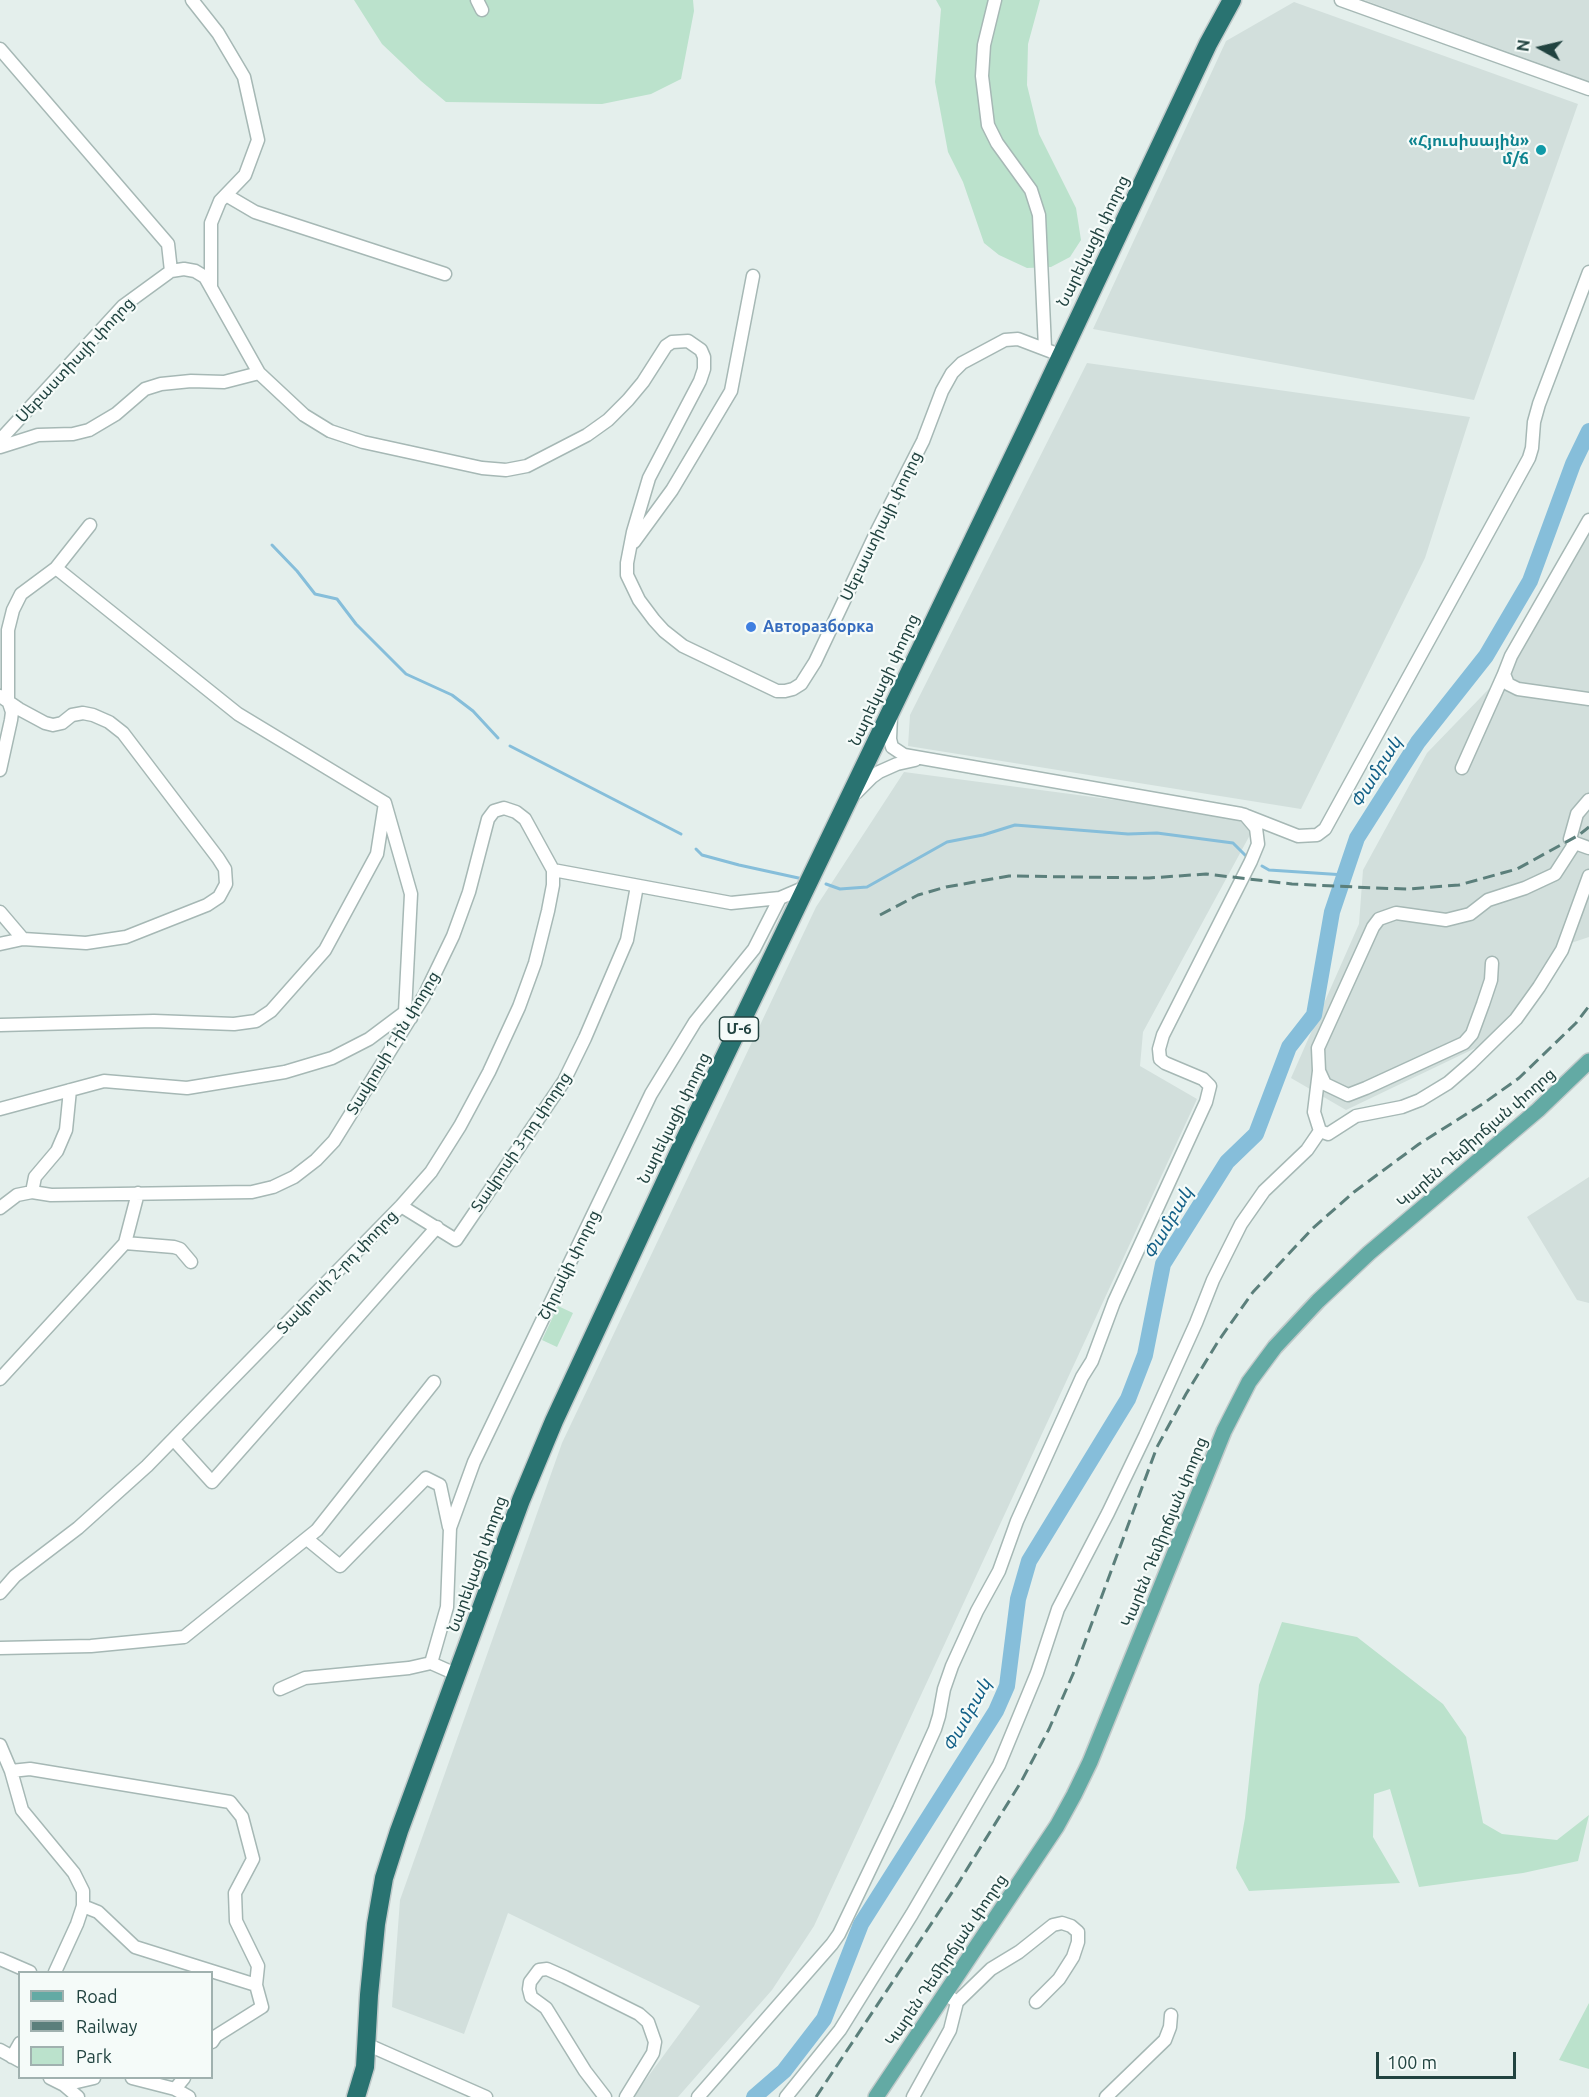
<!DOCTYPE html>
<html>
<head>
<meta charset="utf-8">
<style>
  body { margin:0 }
  #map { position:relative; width:1589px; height:2097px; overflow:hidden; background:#e4efec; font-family:Ubuntu,sans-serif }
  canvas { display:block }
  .legend { position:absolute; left:18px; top:1971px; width:195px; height:108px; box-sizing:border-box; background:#f5fbf9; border:2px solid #a0b1af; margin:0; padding:8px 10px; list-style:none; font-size:18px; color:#214340 }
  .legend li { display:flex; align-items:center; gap:12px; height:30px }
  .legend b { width:30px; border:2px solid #a0b1af }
  .north { position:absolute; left:1511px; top:18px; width:60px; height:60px; -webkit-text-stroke:4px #f5fbf9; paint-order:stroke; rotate:278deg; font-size:16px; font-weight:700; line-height:24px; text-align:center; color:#214340 }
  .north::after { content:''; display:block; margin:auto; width:21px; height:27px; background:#214340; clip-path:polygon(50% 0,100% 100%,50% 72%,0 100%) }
  .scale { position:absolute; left:1376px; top:2052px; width:140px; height:27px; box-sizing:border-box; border:3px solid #214340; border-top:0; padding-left:8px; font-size:18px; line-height:21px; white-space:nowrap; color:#214340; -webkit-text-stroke:4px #f5fbf9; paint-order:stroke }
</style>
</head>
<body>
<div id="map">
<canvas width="1589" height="2097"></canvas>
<ul class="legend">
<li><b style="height:8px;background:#63aaa4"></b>Road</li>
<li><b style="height:8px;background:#5b7f7b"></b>Railway</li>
<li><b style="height:16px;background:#bbe2cc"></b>Park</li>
</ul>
<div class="north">N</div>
<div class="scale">100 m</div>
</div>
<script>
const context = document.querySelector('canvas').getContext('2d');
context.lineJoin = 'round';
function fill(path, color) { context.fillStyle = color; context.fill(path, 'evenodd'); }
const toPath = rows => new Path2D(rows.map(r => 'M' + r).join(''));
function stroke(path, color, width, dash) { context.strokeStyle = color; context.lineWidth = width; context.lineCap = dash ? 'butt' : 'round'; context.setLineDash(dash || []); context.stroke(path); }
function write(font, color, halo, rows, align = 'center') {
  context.font = font + ' Ubuntu,"Noto Sans Armenian",sans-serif'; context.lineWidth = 4.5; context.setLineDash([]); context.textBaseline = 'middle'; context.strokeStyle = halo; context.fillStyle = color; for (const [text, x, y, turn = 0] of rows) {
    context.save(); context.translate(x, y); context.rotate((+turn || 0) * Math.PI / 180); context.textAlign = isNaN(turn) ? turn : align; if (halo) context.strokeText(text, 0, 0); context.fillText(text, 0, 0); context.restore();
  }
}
const built = toPath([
  [1364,0,1589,0,1589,81],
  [1294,2,1578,104,1474,400,1093,329,1226,41],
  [1087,363,1470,417,1425,558,1301,809,908,746,910,715],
  [1589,531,1589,937,1556,948,1536,983,1515,1013,1486,1043,1346,1110,1291,1078,1359,924,1363,870,1427,753,1510,667],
  [904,772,1237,816,1251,833,1143,1032,1140,1066,1197,1099,814,1926,772,1990,678,2097,633,2097,700,2006,508,1913,464,2034,392,2007,400,1900,562,1443,816,907],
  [1589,1177,1589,1303,1577,1300,1527,1217]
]);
const green = toPath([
  [354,0,693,0,694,11,681,79,651,94,602,104,446,102,421,81,382,44],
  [936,0,1040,0,1028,44,1027,85,1039,134,1076,208,1081,240,1070,257,1051,267,1027,268,999,255,984,243,963,182,948,152,935,82,941,9],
  [558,1306,573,1313,557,1347,542,1340],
  [1282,1622,1357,1637,1443,1704,1466,1737,1483,1823,1502,1834,1557,1840,1589,1815,1578,1861,1523,1873,1419,1887,1390,1789,1374,1794,1373,1837,1400,1883,1249,1891,1236,1868,1245,1818,1259,1685],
  [1589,2003,1589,2069,1559,2060]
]);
const stream = toPath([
  [272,545,297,571,315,594,337,599,356,624,406,674,452,695,473,711,498,738],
  [510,746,681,834],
  [696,849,702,855,739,865,803,879],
  [1262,866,1269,870,1345,875],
  [826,884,840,889,867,887,947,842,983,835,1015,825,1128,834,1157,833,1233,843,1246,856]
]);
const river = toPath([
  [754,2097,784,2071,824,2019,861,1924,996,1711,1007,1686,1018,1599,1029,1561,1128,1399,1145,1355,1163,1264,1227,1162,1256,1134,1289,1047,1314,1015,1332,912,1357,838,1418,742,1486,656,1530,581,1573,464,1589,431]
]);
const minor = toPath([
  [192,0,218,33,244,77,258,140,245,175,220,201,211,223,211,286],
  [477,0,482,10],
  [995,0,984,45,982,76,988,125,997,143,1031,190,1039,215,1045,348],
  [1341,0,1589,89],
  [0,49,168,244,171,271],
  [226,195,255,212,445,274],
  [0,440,123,306,171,271,184,269,195,271,205,277,259,373,304,415,330,431,363,442,482,468,506,470,527,466,587,435,608,420,628,400,643,382,666,346,672,342,688,341,701,350,704,357,704,369,700,381,649,478,633,532,627,563,627,575,639,600,654,620,664,631,683,646,777,691,785,691,793,689,801,684,815,662,877,531,923,441,942,391,952,373,962,363,1005,340,1018,339,1060,355],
  [0,447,38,435,73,434,89,430,116,414,145,389,161,384,191,381,224,382,259,373],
  [1589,520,1511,656,1504,674,1508,684,1518,689,1589,699],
  [634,542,672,490,731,391,753,276],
  [56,568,238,714,385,803],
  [0,696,19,709,45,723,53,725,62,723,72,715,83,713,93,715,109,722,123,733,218,858,225,869,226,884,219,897,207,905,126,937,86,943,23,939,0,944],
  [1462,768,1504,674],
  [0,770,11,720,12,712,8,700,8,630,13,610,21,594,56,568,90,525],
  [856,793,872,777,879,772,897,764,915,760],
  [1589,800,1577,814,1570,839,1575,843,1589,848],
  [1247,816,1298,836,1317,835,1325,829,1529,458,1532,448,1534,422,1539,404,1589,272],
  [553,870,731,903,780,898],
  [0,912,23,939],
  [1492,963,1491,980,1483,1004,1472,1034,1464,1043,1366,1088,1348,1095,1325,1084,1319,1071,1318,1048,1373,927,1379,919,1396,913,1446,920,1470,914,1488,900,1525,888,1555,874,1575,843],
  [0,1025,154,1021,234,1024,256,1021,271,1011,325,950,377,854,385,803,411,894,405,1012,411,1018],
  [1319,1071,1314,1112,1320,1131,1328,1134,1356,1116,1402,1107,1420,1100,1448,1083,1471,1063,1516,1019,1539,987,1562,950,1589,876],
  [0,1109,104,1081,187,1088,285,1072,332,1058,369,1039,405,1012],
  [32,1192,35,1177,57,1151,66,1130,70,1090],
  [401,1206,456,1240,564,1081,585,1038,627,940,637,886],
  [0,1208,17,1195,32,1192,51,1195,252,1192,273,1187,294,1177,316,1160,334,1141,424,996,453,936,469,892,488,819,494,811,504,808,516,812,525,819,553,870,553,885,548,911,535,963,519,1007,489,1072,460,1126,431,1172,401,1206,147,1466,78,1528,15,1576,0,1593],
  [125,1243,174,1247,180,1249,191,1262],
  [0,1379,125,1243,138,1193],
  [174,1440,212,1482,437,1227],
  [307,1539,340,1566,426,1478,440,1485,449,1527],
  [0,1648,91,1646,184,1637,317,1530,434,1382],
  [458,1675,431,1663,447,1607,450,1528,474,1462,651,1094,695,1022,754,949,780,898,808,886],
  [280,1689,305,1678,409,1668,431,1663],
  [0,1745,11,1771,22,1810,74,1873,83,1891,83,1906,77,1924,55,1972],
  [11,1771,30,1769,230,1802,242,1817,253,1859,235,1893,236,1921,258,1966,256,1985,262,2007,216,2036,212,2042],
  [83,1906,98,1912,135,1947,256,1985],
  [0,1959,30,1972],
  [957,2002,991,1969,1019,1952,1053,1925,1062,1923,1071,1926,1078,1932,1078,1942,1073,1957,1059,1979,1036,2002],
  [366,2044,486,2097],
  [0,2050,20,2061],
  [12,2057,20,2043],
  [50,2078,64,2085,78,2097],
  [132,2078,175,2089,189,2097],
  [64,2085,94,2078],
  [175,2089,184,2078],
  [605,2097,585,2071,546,2008,531,1997,529,1989,530,1982,539,1970,547,1969,565,1977,639,2014,648,2022,655,2042,653,2053,626,2097],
  [698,2097,832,1944,839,1934,899,1809,935,1729,939,1716,944,1689,952,1666,977,1611,999,1571,1017,1521,1082,1377,1092,1361,1114,1302,1206,1102,1210,1086,1203,1079,1165,1063,1160,1059,1159,1049,1163,1035,1251,861,1258,844,1256,828,1245,815,1241,814,904,755,892,747,890,739,891,716],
  [786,2097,840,2030,912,1914,999,1765,1037,1673,1058,1609,1108,1513,1145,1436,1196,1323,1213,1280,1241,1224,1264,1191,1307,1150,1320,1131],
  [913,2097,950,2030,957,2002,951,1998],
  [1106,2097,1165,2040,1170,2027,1171,2015]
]);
const major = toPath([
  [876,2097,1057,1826,1074,1795,1090,1762,1224,1431,1249,1382,1275,1347,1318,1301,1369,1253,1538,1110,1589,1061]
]);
const highway = toPath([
  [356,2097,365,2067,369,1995,376,1924,384,1878,399,1831,521,1500,554,1421,684,1141,1027,428,1208,44,1232,0]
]);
const rail = toPath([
  [880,915,918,895,946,887,1009,876,1149,878,1206,874,1292,884,1376,888,1408,889,1459,885,1517,869,1579,835,1589,827],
  [816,2097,959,1882,1021,1782,1049,1729,1073,1674,1157,1447,1186,1394,1219,1340,1253,1292,1312,1229,1354,1192,1419,1144,1484,1103,1519,1078,1576,1023,1589,1006]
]);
const markers = [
  [1541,150,6,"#0f9aa8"],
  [751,627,6,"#3f7fe0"]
];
const shields = [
  [739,1029,39]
];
const shieldNames = [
  ["Մ-6",739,1029]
];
const cultureNames = [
  ["«Հյուսիսային»",1529,141],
  ["մ/ճ",1529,159]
];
const streetNames = [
  ["Նարեկացի փողոց",1093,241,-64],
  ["Սեբաստիայի փողոց",75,360,-47],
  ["Սեբաստիայի փողոց",881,526,-64],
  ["Նարեկացի փողոց",884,680,-65],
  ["Տավրոսի 1-ին փողոց",393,1043,-59],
  ["Նարեկացի փողոց",674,1118,-64],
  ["Կարեն Դեմիրճյան փողոց",1476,1138,-41],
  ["Տավրոսի 3-րդ փողոց",521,1142,-56],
  ["Շիրակի փողոց",569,1265,-64],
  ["Տավրոսի 2-րդ փողոց",337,1272,-46],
  ["Կարեն Դեմիրճյան փողոց",1164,1532,-68],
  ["Նարեկացի փողոց",477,1564,-70],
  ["Կարեն Դեմիրճյան փողոց",946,1960,-56]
];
const shopNames = [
  ["Авторазборка",763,627]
];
const waterNames = [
  ["Փամբակ",1376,772,-58],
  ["Փամբակ",1168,1223,-60],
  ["Փամբակ",967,1715,-61]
];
fill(built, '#d2dfdc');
fill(green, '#bbe2cc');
stroke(stream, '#86beda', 3);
stroke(river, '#86beda', 16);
stroke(minor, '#a6b8b5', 15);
stroke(major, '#c1caca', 18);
stroke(highway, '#c1caca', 21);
stroke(minor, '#fff', 12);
stroke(major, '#63aaa4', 15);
stroke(highway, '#297371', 18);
stroke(rail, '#5b7f7b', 3, [12, 6]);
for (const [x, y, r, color] of markers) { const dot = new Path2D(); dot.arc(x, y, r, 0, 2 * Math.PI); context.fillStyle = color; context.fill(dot); stroke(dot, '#f5fbf9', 2); }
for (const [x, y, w] of shields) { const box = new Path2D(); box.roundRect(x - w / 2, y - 12, w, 24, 4.5); context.fillStyle = '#f5fbf9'; context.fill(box); stroke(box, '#214340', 1.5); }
write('bold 15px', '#214340', null, shieldNames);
write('bold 16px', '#0d838f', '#f5fbf9', cultureNames, 'right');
write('16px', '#214340', '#f5fbf9', streetNames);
write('bold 16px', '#366cbe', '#f5fbf9', shopNames, 'left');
write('italic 18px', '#136087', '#f5fbf9', waterNames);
</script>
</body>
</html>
